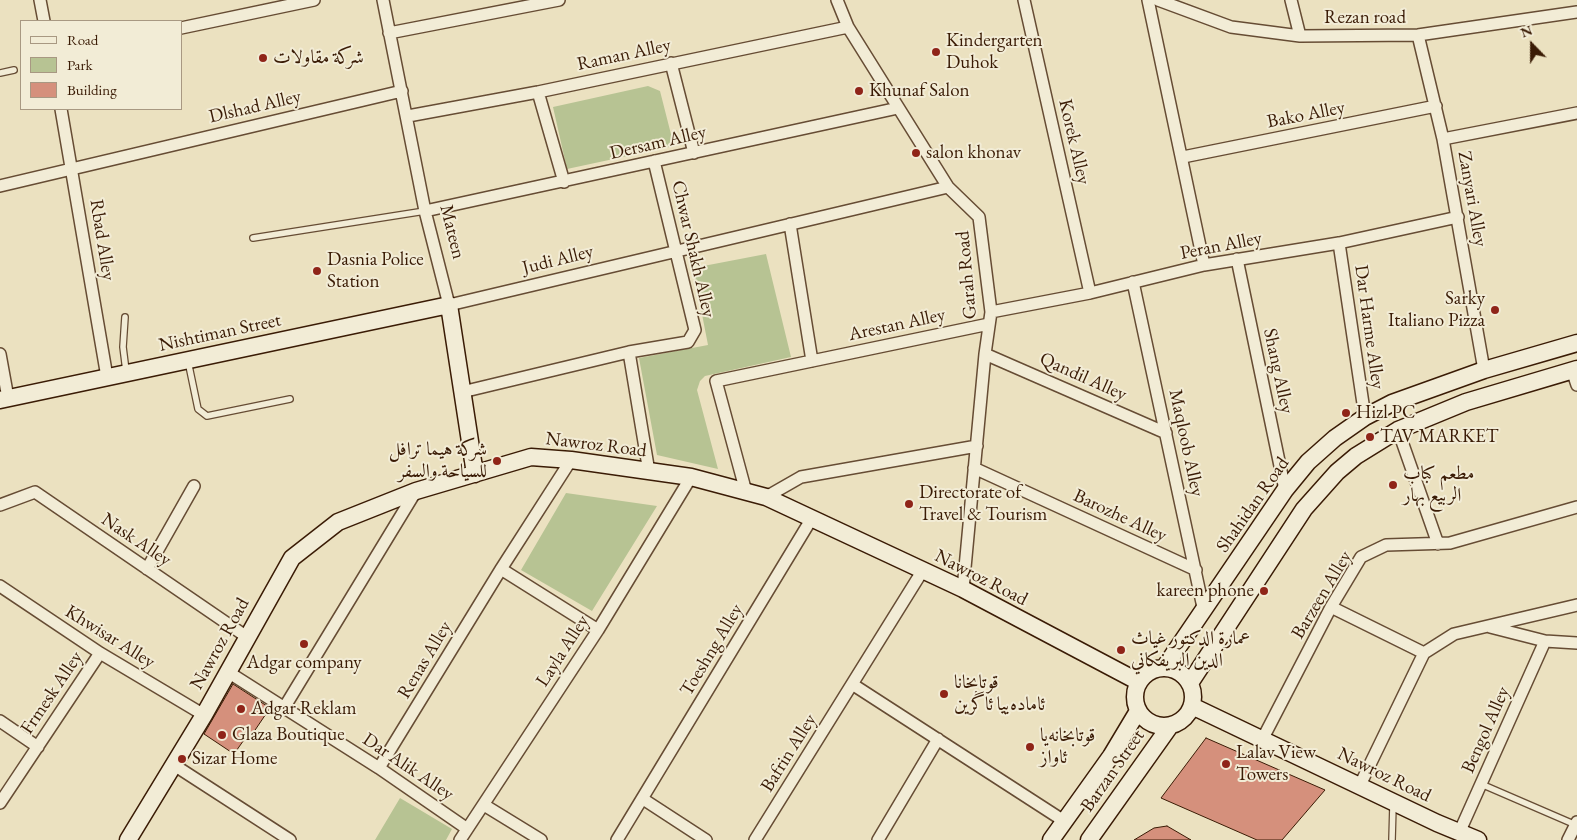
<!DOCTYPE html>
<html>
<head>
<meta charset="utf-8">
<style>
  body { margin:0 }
  #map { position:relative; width:1577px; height:840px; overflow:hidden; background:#ebe1c0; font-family:"EB Garamond",serif }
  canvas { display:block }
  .legend { position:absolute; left:20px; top:20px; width:162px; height:90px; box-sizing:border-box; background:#f2ecd6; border:1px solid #a89882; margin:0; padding:6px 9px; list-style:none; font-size:15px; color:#3a1b05 }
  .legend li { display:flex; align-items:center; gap:10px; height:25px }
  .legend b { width:25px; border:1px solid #a89882 }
  .north { position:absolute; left:1507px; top:20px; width:50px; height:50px; -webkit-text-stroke:4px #f2ecd6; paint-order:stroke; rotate:338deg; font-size:14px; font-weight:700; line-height:20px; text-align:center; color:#3a1b05 }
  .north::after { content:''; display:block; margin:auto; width:18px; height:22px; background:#3a1b05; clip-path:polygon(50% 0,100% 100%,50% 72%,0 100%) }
</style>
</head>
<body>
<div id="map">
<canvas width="1577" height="840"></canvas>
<ul class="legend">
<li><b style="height:6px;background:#f2ecd6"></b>Road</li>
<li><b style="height:14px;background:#b7c393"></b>Park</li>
<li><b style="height:14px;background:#d5907c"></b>Building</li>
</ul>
<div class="north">N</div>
</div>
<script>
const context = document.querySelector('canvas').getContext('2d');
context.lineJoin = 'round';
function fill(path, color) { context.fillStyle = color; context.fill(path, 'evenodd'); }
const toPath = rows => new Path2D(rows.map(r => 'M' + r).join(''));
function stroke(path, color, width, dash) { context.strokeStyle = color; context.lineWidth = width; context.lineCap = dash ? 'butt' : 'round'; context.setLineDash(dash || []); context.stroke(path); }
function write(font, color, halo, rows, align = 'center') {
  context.font = font + ' "EB Garamond",Amiri,serif'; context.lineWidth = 4; context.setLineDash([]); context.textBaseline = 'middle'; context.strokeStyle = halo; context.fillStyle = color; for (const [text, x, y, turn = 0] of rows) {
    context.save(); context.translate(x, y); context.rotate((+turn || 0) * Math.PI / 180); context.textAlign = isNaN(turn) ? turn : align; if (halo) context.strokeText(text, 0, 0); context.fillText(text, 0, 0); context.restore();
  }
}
const green = toPath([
  [648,86,660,91,674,146,567,169,553,107],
  [766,254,791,357,705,376,700,381,697,390,718,469,657,455,639,358,708,345,693,268],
  [566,493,657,506,592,611,521,570],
  [400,798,452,829,446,840,375,840]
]);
const building = toPath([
  [233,684,270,708,249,739,246,737,234,754,204,734,233,684],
  [1206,738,1325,790,1282,840,1257,840,1161,798,1206,738],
  [1167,826,1191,840,1134,840,1154,828,1167,826]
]);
const lane = toPath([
  [0,73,14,70],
  [253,238,425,211],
  [125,317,123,347,126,371],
  [188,361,198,409,207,416,290,399],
  [1481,784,1576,825],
  [1392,840,1393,805]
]);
const street = toPath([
  [40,0,44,21],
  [383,0,425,211,449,305,948,187],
  [837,0,848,27,948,187,979,217,991,312,985,354,963,589],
  [1024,0,1090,293],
  [1148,0,1204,265],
  [1158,0,1231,27,1300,36,1418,35,1577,12],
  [1291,0,1300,36],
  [181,28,314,0],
  [389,33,559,0],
  [1418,35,1443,139,1484,370],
  [671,63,694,153],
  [538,92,564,182],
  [61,109,107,377],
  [408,116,538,92,848,27],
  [1443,139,1577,113],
  [1183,157,1436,106],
  [0,186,402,91],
  [425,211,898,108],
  [790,224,812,361],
  [1339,243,1365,417],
  [1237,259,1285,490],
  [1133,282,1204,612],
  [991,312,1090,293,1204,265,1339,243,1458,217],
  [629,352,649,472],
  [0,354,8,398],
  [985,354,1166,433],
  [1572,370,1577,385],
  [462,392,629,352,688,342,695,330,654,161],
  [1398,430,1438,544],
  [974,468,1196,570],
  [746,492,716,381,989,324],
  [766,497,801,477,977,446],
  [0,505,35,492,247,637],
  [147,569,194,486],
  [501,569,598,630],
  [0,586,100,653,204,715],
  [1331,607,1424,653],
  [1490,627,1545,641,1577,643],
  [228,672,379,768,466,828],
  [852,684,1064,821],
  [284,708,416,491],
  [0,721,38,747],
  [1262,740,1331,607,1361,557,1386,545,1450,543,1577,507],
  [174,765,290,840],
  [379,768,501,569,571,460],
  [1360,785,1424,653,1454,634,1577,605],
  [643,799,706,840],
  [0,803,100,653],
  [484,805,541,840],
  [1459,833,1545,641],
  [460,840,598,630,691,477],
  [617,840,812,518],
  [755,840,923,570],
  [878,840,938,739],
  [1568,840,1577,822]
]);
const secondary = toPath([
  [0,400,449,305,475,474],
  '1135 697a29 29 0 1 1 58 0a29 29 0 1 1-58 0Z',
  [1164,668,1285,490,1308,462,1335,438,1365,417,1392,403,1484,370,1577,343],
  [1190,683,1304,509,1337,472,1356,456,1398,430,1466,402,1577,369],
  [1192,706,1437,823,1478,840],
  [128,840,204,715,292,558,338,522,416,491,531,457,571,460,691,477,766,497,963,589,1137,681],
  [1051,840,1111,756,1138,711],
  [1089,840,1170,726]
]);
const markers = [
  [936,52,5,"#8f2418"],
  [263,58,5,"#8f2418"],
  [859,91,5,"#8f2418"],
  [916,153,5,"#8f2418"],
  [317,271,5,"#8f2418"],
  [1495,310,5,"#8f2418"],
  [1346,413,5,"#8f2418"],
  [1370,437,5,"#8f2418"],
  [497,461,5,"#8f2418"],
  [1393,485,5,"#8f2418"],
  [909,504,5,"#8f2418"],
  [1264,591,5,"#8f2418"],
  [304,644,5,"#8f2418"],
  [1121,650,5,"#8f2418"],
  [944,694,5,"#8f2418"],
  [241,709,5,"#8f2418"],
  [222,735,5,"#8f2418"],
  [1030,747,5,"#8f2418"],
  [182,759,5,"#8f2418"],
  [1226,764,5,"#8f2418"]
];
const streetNames = [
  ["Rezan road",1365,18],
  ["Raman Alley",624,55,-12],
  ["Dlshad Alley",255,107,-13],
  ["Bako Alley",1306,115,-11],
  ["Korek Alley",1074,142,77],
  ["Dersam Alley",658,143,-13],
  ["Zanyari Alley",1472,199,80],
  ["Mateen",452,232,76],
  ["Rbad Alley",102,240,81],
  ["Peran Alley",1221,246,-11],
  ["Chwar Shakh Alley",693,249,77],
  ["Judi Alley",558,260,-14],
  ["Garah Road",967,275,-95],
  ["Arestan Alley",897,325,-12],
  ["Dar Harme Alley",1369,327,82],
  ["Nishtiman Street",220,333,-12],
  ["Shang Alley",1278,371,78],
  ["Qandil Alley",1083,377,24],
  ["Maqloob Alley",1186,443,78],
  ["Nawroz Road",596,445,7],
  ["Shahidan Road",1253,505,-55],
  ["Barozhe Alley",1120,516,25],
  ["Nask Alley",136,540,34],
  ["Nawroz Road",981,578,27],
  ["Barzeen Alley",1322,595,-59],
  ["Khwisar Alley",110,637,32],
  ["Nawroz Road",220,644,-61],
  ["Toeshng Alley",712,650,-59],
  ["Layla Alley",563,651,-57],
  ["Renas Alley",425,660,-59],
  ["Frmesk Alley",52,693,-56],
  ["Bengol Alley",1486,730,-66],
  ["Bafrin Alley",789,753,-58],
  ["Dar Alik Alley",408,767,34],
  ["Barzan Street",1113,771,-55],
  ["Nawroz Road",1384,775,26]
];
const poiNames = [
  ["Kindergarten",946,41],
  ["Duhok",946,63],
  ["شركة مقاولات",273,58],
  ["Khunaf Salon",869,91],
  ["salon khonav",926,153],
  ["Dasnia Police",327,260],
  ["Station",327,282],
  ["Sarky",1485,299,"right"],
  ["Italiano Pizza",1485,321,"right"],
  ["Hizl PC",1356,413],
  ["TAV MARKET",1380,437],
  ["شركة هيما ترافل",487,450,"right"],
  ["للسياحة والسفر",487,472,"right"],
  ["مطعم كباب",1403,474],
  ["الربيع بهار",1403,496],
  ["Directorate of",919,493],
  ["Travel & Tourism",919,515],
  ["kareen phone",1254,591,"right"],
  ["عمارة الدكتور غياث",1131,639],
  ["الدين البريفكاني",1131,661],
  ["Adgar company",304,663,"center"],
  ["قوتابخانا",954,683],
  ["ئامادەییا ئاگرین",954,705],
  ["Adgar Reklam",251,709],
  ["Glaza Boutique",232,735],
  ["قوتابخانەیا",1040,736],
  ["ئاواز",1040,758],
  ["Lalav View",1236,753],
  ["Towers",1236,775],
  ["Sizar Home",192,759]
];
fill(green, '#b7c393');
fill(building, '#d5907c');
stroke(building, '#3a1b05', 1);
stroke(lane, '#664c34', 8);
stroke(street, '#664c34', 14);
stroke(secondary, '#3a1b05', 19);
stroke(lane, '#f2ecd6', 5.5);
stroke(street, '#f2ecd6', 11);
stroke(secondary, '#f2ecd6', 16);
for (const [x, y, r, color] of markers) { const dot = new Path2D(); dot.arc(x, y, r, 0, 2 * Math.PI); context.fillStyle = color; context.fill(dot); stroke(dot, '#f2ecd6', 2); }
write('19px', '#3a1b05', '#f2ecd6', streetNames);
write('19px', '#3a1b05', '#f2ecd6', poiNames, 'left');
</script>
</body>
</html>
